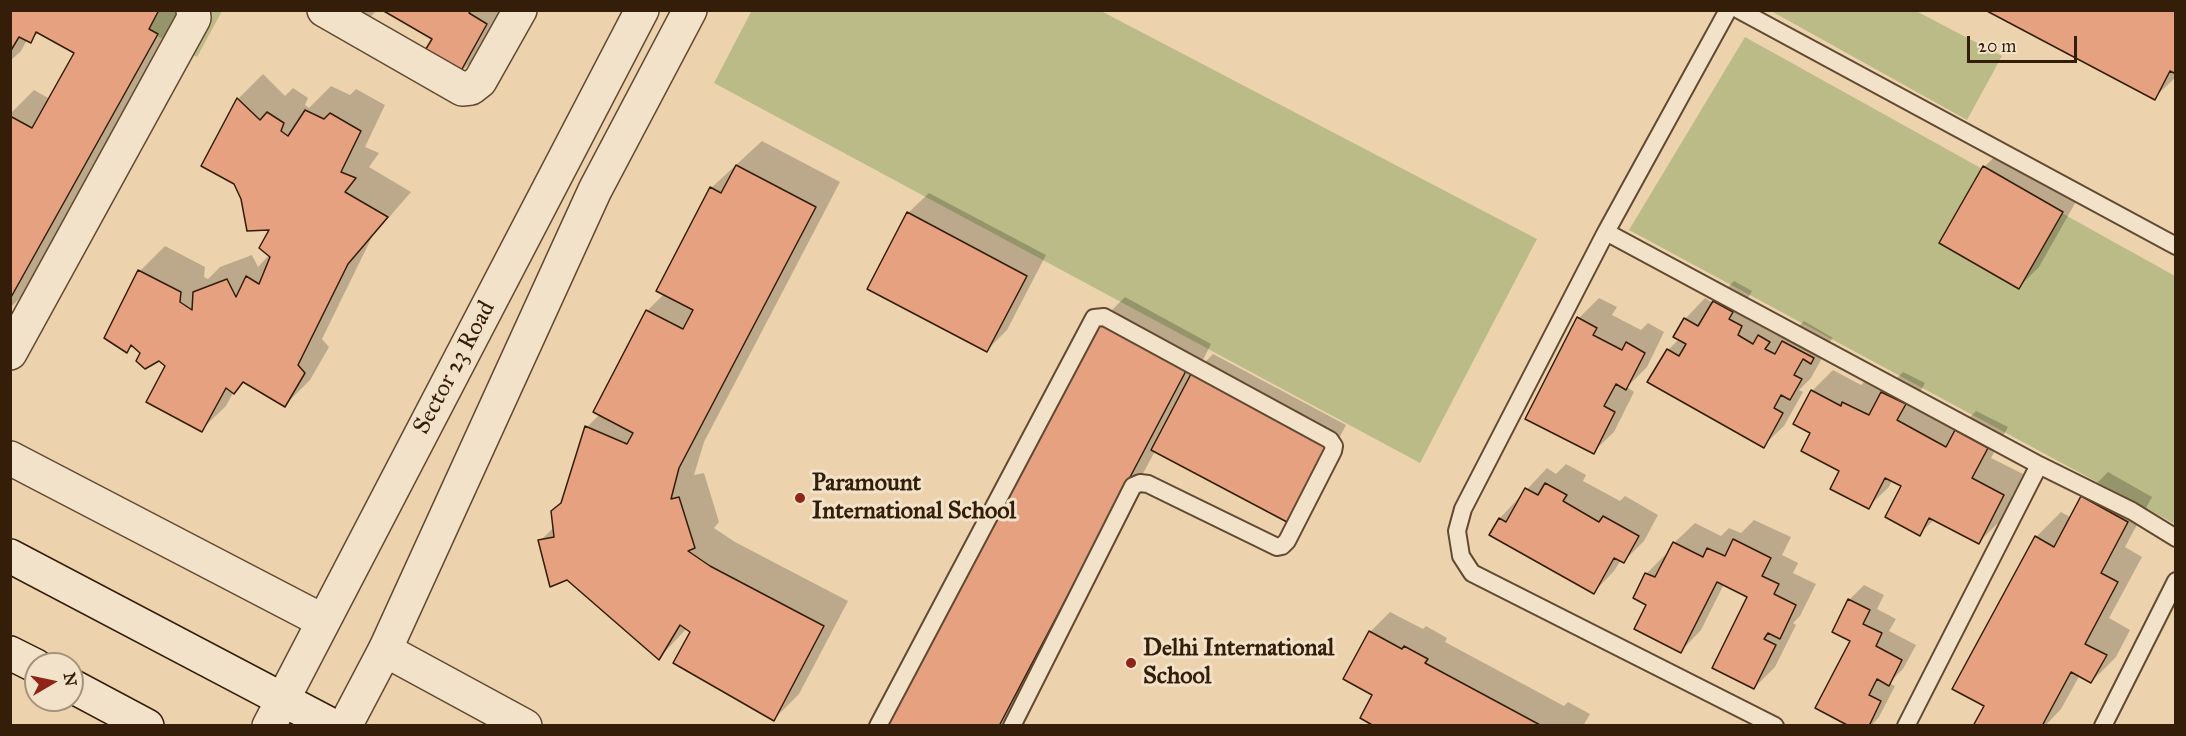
<!DOCTYPE html>
<html>
<head>
<meta charset="utf-8">
<style>
  body { margin:0 }
  #map { position:relative; width:2186px; height:736px; overflow:hidden; background:#ecd3ad; font-family:"IM FELL Great Primer",serif }
  canvas { display:block }
  .frame { position:absolute; inset:0; border:12px solid #341d09; pointer-events:none }
  .north { position:absolute; left:24px; top:652px; width:60px; height:60px; box-sizing:border-box; background:#f3e2ca; border:2px solid #a7937d; border-radius:50%; rotate:81deg; font-size:16px; font-weight:700; line-height:24px; text-align:center; color:#341d09 }
  .north::after { content:''; display:block; margin:auto; width:21px; height:27px; background:#8f2418; clip-path:polygon(50% 0,100% 100%,50% 72%,0 100%) }
  .scale { position:absolute; left:1967px; top:36px; width:110px; height:27px; box-sizing:border-box; border:3px solid #341d09; border-top:0; padding-left:8px; font-size:18px; line-height:21px; white-space:nowrap; color:#341d09; -webkit-text-stroke:4px #f3e2ca; paint-order:stroke }
</style>
</head>
<body>
<div id="map">
<canvas width="2186" height="736"></canvas>
<div class="frame"></div>
<div class="north">N</div>
<div class="scale">20 m</div>
</div>
<script>
const context = document.querySelector('canvas').getContext('2d');
context.lineJoin = 'round';
function fill(path, color) { context.fillStyle = color; context.fill(path, 'evenodd'); }
const toPath = rows => new Path2D(rows.map(r => 'M' + r).join(''));
function stroke(path, color, width, dash) { context.strokeStyle = color; context.lineWidth = width; context.lineCap = dash ? 'butt' : 'round'; context.setLineDash(dash || []); context.stroke(path); }
function write(font, color, halo, rows, align = 'center') {
  context.font = font + ' "IM FELL Great Primer",serif'; context.lineWidth = 6; context.setLineDash([]); context.textBaseline = 'middle'; context.strokeStyle = halo; context.fillStyle = color; for (const [text, x, y, turn = 0] of rows) {
    context.save(); context.translate(x, y); context.rotate((+turn || 0) * Math.PI / 180); context.textAlign = isNaN(turn) ? turn : align; if (halo) context.strokeText(text, 0, 0); context.fillText(text, 0, 0); context.restore();
  }
}
const green = toPath([
  [752,10,1101,11,1537,239,1420,463,714,83],
  [110,11,222,11,197,57],
  [1771,11,1916,11,2002,56,1967,120],
  [1745,37,2175,276,2175,524,1629,230]
]);
const shadow = toPath([
  [10,10,181,10,21,297,10,308,10,114,34,90,50,99,76,53,39,32,30,41,27,40,21,51,10,61],
  [342,10,377,10,365,23],
  [385,10,507,10,487,46,457,76,434,38],
  [2176,10,2176,77,2154,98],
  [263,74,285,96,293,88,308,98,305,105,309,108,331,86,350,95,356,89,385,105,365,147,379,153,369,167,411,192,372,237,322,339,329,347,310,380,285,405,245,381,233,393,226,406,201,430,167,366,159,360,142,353,134,345,127,351,140,271,165,246,205,267,204,277,208,279,220,267,252,255,258,267,270,254,271,229,238,99],
  [762,141,840,182,704,442,694,475,704,473,719,522,714,528,735,542,848,601,799,694,774,719,687,628,659,658,540,541,555,526,587,427,600,414,647,311,664,294,711,188],
  [2005,147,2082,191,2039,267,2019,287,1984,167],
  [929,193,1046,255,1007,330,987,350,908,213],
  [1734,281,1752,291,1748,298,1762,305,1757,314,1772,323,1780,316,1789,321,1792,333,1804,321,1833,338,1817,356,1822,358,1811,378,1799,390,1803,392,1784,426,1763,446,1668,350,1679,339,1675,337,1685,319,1705,298,1713,303],
  [1125,297,1211,344,1199,368,1213,354,1346,425,1307,500,1286,520,1155,451,1009,726,887,726,1100,322],
  [1599,298,1617,307,1612,315,1641,330,1648,323,1664,332,1647,367,1627,387,1634,392,1614,432,1593,452,1579,318],
  [1833,370,1861,385,1864,382,1883,392,1903,372,1925,383,1916,399,1963,424,1976,411,2008,427,1991,458,2023,474,1999,522,1979,542,1935,519,1919,534,1903,486,1892,480,1889,487,1868,507,1812,432,1812,391],
  [1566,464,1586,475,1583,481,1620,501,1625,496,1658,515,1644,541,1623,562,1621,560,1614,571,1594,592,1491,534,1500,518,1547,468,1556,474],
  [2108,472,2152,497,2125,547,2142,557,2109,618,2130,630,2116,657,2091,682,2080,675,2061,709,2045,726,1975,726,1986,706,2036,537,2061,512,2072,518,2083,497],
  [1754,520,1791,537,1782,555,1798,563,1793,573,1816,584,1800,616,1793,623,1796,625,1775,667,1754,688,1749,596,1724,584,1701,630,1681,651,1648,604,1635,598,1647,573,1667,553,1669,554,1674,543,1695,523,1721,536,1729,528,1741,533],
  [1864,585,1884,595,1877,609,1896,619,1889,631,1916,645,1903,669,1889,683,1895,686,1879,717,1871,726,1853,726,1852,641,1834,632,1850,599],
  [1390,612,1423,629,1426,626,1447,638,1445,642,1564,706,1568,702,1590,714,1583,726,1377,726,1370,632]
]);
const building = toPath([
  [10,10,159,10,149,29,158,34,10,299,10,116,32,128,74,53,36,32,31,43,19,37,10,52,10,10],
  [382,10,471,10,469,13,487,24,457,78,421,57,432,39,382,10],
  [1985,10,2176,10,2176,74,2170,71,2155,100,1985,10],
  [237,98,260,120,267,112,284,123,281,131,288,136,305,110,324,119,330,113,361,131,341,172,356,178,345,192,388,217,348,264,298,365,305,373,285,407,243,382,234,394,226,388,202,432,146,402,165,366,159,361,145,369,136,361,140,353,131,345,127,353,104,338,138,270,181,292,180,302,192,310,193,292,227,279,236,297,246,276,259,284,270,257,259,248,269,230,247,231,241,199,234,184,201,166,237,98],
  [736,165,816,207,679,468,671,499,679,497,695,548,688,551,710,566,824,626,774,721,673,663,690,632,680,625,659,660,567,580,550,587,538,540,554,537,551,511,561,503,585,426,627,444,633,433,593,412,646,310,683,329,693,310,656,291,710,187,721,193,736,165],
  [1983,166,2063,212,2019,289,1939,243,1983,166],
  [907,212,1027,276,987,352,867,289,907,212],
  [1713,301,1733,312,1729,319,1742,326,1738,335,1753,344,1758,335,1770,342,1765,349,1775,354,1782,341,1814,358,1811,364,1803,359,1794,375,1802,379,1790,400,1781,395,1774,408,1783,413,1764,448,1647,382,1667,349,1679,356,1686,344,1673,337,1684,318,1698,326,1713,301],
  [1577,317,1597,328,1593,335,1622,350,1626,342,1645,353,1626,390,1616,384,1604,406,1615,412,1594,454,1525,419,1577,317],
  [1099,321,1187,369,999,726,885,726,1099,321],
  [1191,374,1327,445,1287,522,1151,450,1191,374],
  [1811,390,1841,406,1842,402,1869,415,1881,392,1906,404,1897,420,1946,447,1955,430,1988,448,1972,478,2004,495,1979,544,1929,518,1920,536,1885,517,1901,486,1885,478,1869,509,1830,489,1839,471,1801,451,1810,433,1793,424,1811,390],
  [1545,483,1567,495,1563,501,1599,522,1603,516,1639,536,1624,563,1614,558,1594,594,1489,535,1499,518,1506,522,1525,488,1538,495,1545,483],
  [2081,496,2128,522,2101,573,2118,582,2085,644,2107,655,2091,683,2071,672,2042,726,1973,726,1984,706,1952,689,2035,536,2054,547,2081,496],
  [1733,539,1771,558,1762,576,1779,584,1774,594,1796,605,1780,639,1768,633,1764,639,1776,645,1754,689,1712,668,1747,597,1717,582,1681,653,1634,629,1646,605,1633,598,1645,573,1655,577,1673,542,1703,557,1707,548,1725,556,1733,539],
  [1848,599,1870,610,1863,624,1882,633,1876,646,1902,660,1889,686,1877,679,1869,695,1881,701,1869,726,1849,726,1815,708,1850,641,1832,632,1848,599],
  [1369,631,1402,649,1404,646,1428,659,1425,663,1542,726,1374,726,1360,718,1372,695,1343,679,1369,631]
]);
const service = toPath([
  [1728,10,1606,232,1463,509,1457,531,1461,556,1472,573,1775,726],
  [1739,10,2176,246],
  [1606,232,2039,465,2132,511,2176,538],
  [878,726,1094,318,1104,317,1330,440,1334,446,1333,451,1287,541,1282,546,1277,547,1148,484,1140,483,1133,486,1012,726],
  [1906,726,2039,465],
  [2103,726,2176,581]
]);
const minor = toPath([
  [324,10,462,89,471,88,480,81,520,10],
  [10,353,194,18,193,10],
  [385,650,525,726]
]);
const tertiary = toPath([
  [10,458,323,621],
  [269,726,642,10],
  [345,726,385,650,595,190,690,10]
]);
const secondary = toPath([
  [10,556,333,726],
  [10,653,36,666],
  [72,686,147,726]
]);
const markers = [
  [800,498,6,"#8f2418"],
  [1131,663,6,"#8f2418"]
];
const streetNames = [
  ["Sector 23 Road",455,368,-62]
];
const poiNames = [
  ["Paramount",812,484],
  ["International School",812,512],
  ["Delhi International",1143,649],
  ["School",1143,677]
];
fill(green, '#bb8');
fill(shadow, '#0003');
fill(building, '#e6a280');
stroke(building, '#341d09', 1.5);
stroke(service, '#624a32', 20);
stroke(minor, '#624a32', 36);
stroke(tertiary, '#624a32', 36);
stroke(secondary, '#341d09', 36);
stroke(service, '#f3e2ca', 16);
stroke(minor, '#f3e2ca', 33);
stroke(tertiary, '#f3e2ca', 33);
stroke(secondary, '#f3e2ca', 33);
for (const [x, y, r, color] of markers) { const dot = new Path2D(); dot.arc(x, y, r, 0, 2 * Math.PI); context.fillStyle = color; context.fill(dot); stroke(dot, '#f3e2ca', 2); }
write('24px', '#341d09', '#f3e2ca', streetNames);
write('bold 24px', '#341d09', '#f3e2ca', poiNames, 'left');
</script>
</body>
</html>
